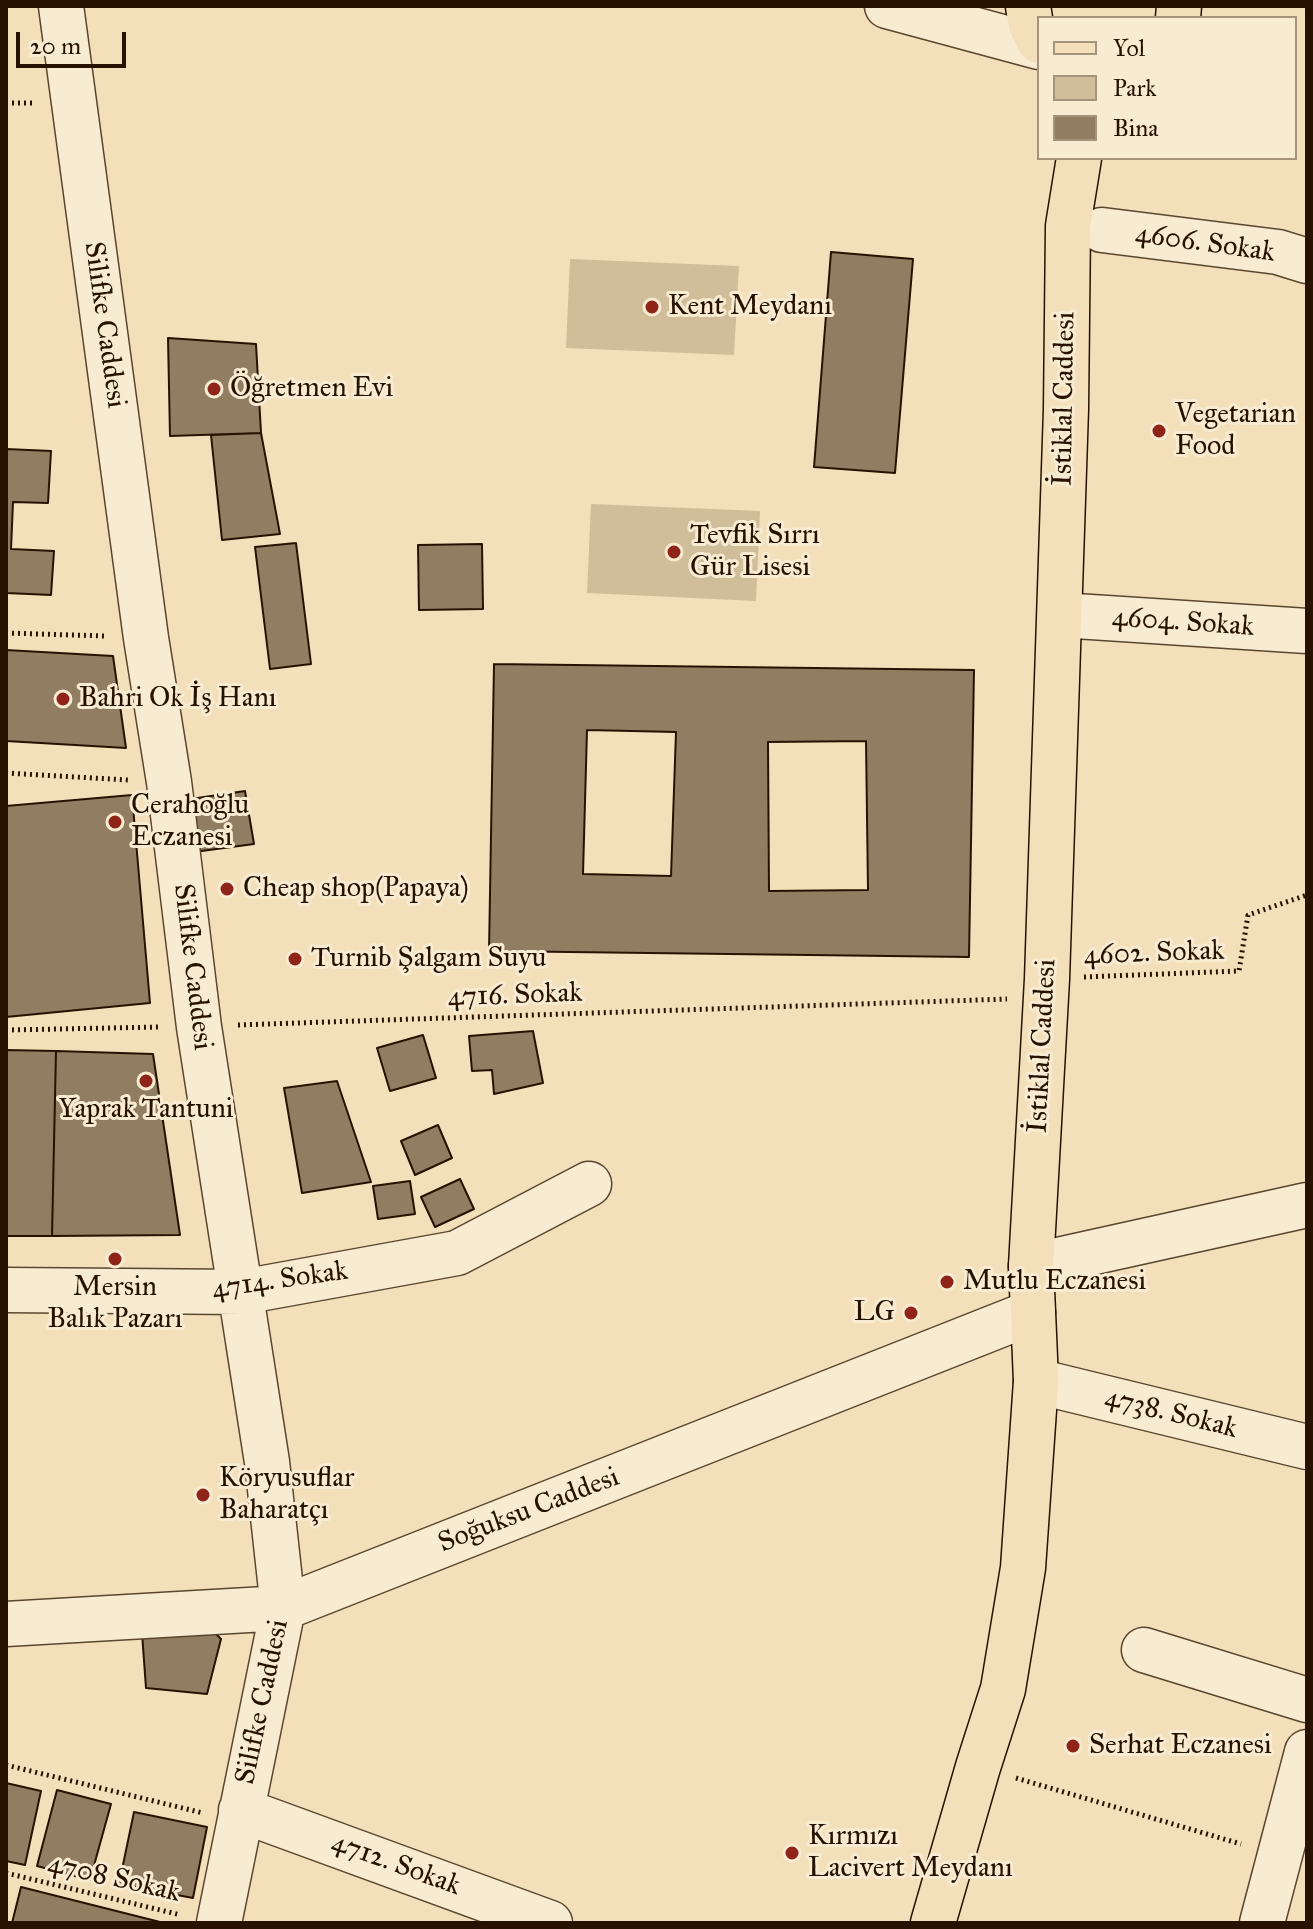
<!DOCTYPE html>
<html>
<head>
<meta charset="utf-8">
<style>
  body { margin:0 }
  #map { position:relative; width:1313px; height:1929px; overflow:hidden; background:#f3e0ba; font-family:"IM FELL Great Primer",serif }
  canvas { display:block }
  .frame { position:absolute; inset:0; border:8px solid #271200; pointer-events:none }
  .legend { position:absolute; left:1037px; top:16px; width:260px; height:144px; box-sizing:border-box; background:#f7ebd2; border:2px solid #a4947e; margin:0; padding:10px 14px; list-style:none; font-size:24px; color:#271200 }
  .legend li { display:flex; align-items:center; gap:16px; height:40px }
  .legend b { width:40px; border:2px solid #a4947e }
  .scale { position:absolute; left:16px; top:32px; width:110px; height:36px; box-sizing:border-box; border:4px solid #271200; border-top:0; padding-left:10px; font-size:24px; line-height:28px; white-space:nowrap; color:#271200; -webkit-text-stroke:6px #f7ebd2; paint-order:stroke }
</style>
</head>
<body>
<div id="map">
<canvas width="1313" height="1929"></canvas>
<div class="frame"></div>
<ul class="legend">
<li><b style="height:10px;background:#f3e0ba"></b>Yol</li>
<li><b style="height:22px;background:#d0bd9a"></b>Park</li>
<li><b style="height:22px;background:#917d61"></b>Bina</li>
</ul>
<div class="scale">20 m</div>
</div>
<script>
const context = document.querySelector('canvas').getContext('2d');
context.lineJoin = 'round';
function fill(path, color) { context.fillStyle = color; context.fill(path, 'evenodd'); }
const toPath = rows => new Path2D(rows.map(r => 'M' + r).join(''));
function stroke(path, color, width, dash) { context.strokeStyle = color; context.lineWidth = width; context.lineCap = dash ? 'butt' : 'round'; context.setLineDash(dash || []); context.stroke(path); }
function write(font, color, halo, rows, align = 'center') {
  context.font = font + ' "IM FELL Great Primer",serif'; context.lineWidth = 6; context.setLineDash([]); context.textBaseline = 'middle'; context.strokeStyle = halo; context.fillStyle = color; for (const [text, x, y, turn = 0] of rows) {
    context.save(); context.translate(x, y); context.rotate((+turn || 0) * Math.PI / 180); context.textAlign = isNaN(turn) ? turn : align; if (halo) context.strokeText(text, 0, 0); context.fillText(text, 0, 0); context.restore();
  }
}
const green = toPath([
  [570,259,739,266,734,355,566,348],
  [591,504,760,511,756,601,587,593]
]);
const building = toPath([
  [831,252,913,259,895,473,814,467,831,252],
  [168,338,256,344,261,433,170,436,168,338],
  [261,433,280,534,222,540,211,435,261,433],
  [6,449,51,451,48,503,13,502,11,549,54,551,51,595,6,593,6,449],
  [296,543,311,664,270,669,255,547,296,543],
  [482,544,483,609,419,610,418,545,482,544],
  [6,650,113,656,126,748,6,741,6,650],
  [494,664,974,670,969,957,489,951,494,664],
  [587,730,676,732,671,876,583,874,587,730],
  [866,741,868,890,769,891,768,742,866,741],
  [245,791,254,844,194,852,184,800,245,791],
  [132,795,150,1003,6,1017,6,806,132,795],
  [533,1031,543,1083,494,1094,492,1070,472,1071,469,1036,533,1031],
  [423,1035,436,1078,390,1091,377,1048,423,1035],
  [6,1050,56,1051,52,1236,6,1236,6,1050],
  [56,1051,153,1054,180,1235,52,1236,56,1051],
  [337,1081,371,1182,302,1193,284,1088,337,1081],
  [438,1125,452,1158,415,1175,401,1141,438,1125],
  [460,1179,474,1209,435,1227,421,1197,460,1179],
  [410,1181,415,1214,378,1219,373,1186,410,1181],
  [210,1628,221,1639,207,1694,146,1688,142,1633,210,1628],
  [6,1783,41,1791,25,1865,6,1861,6,1783],
  [57,1790,111,1804,90,1880,37,1866,57,1790],
  [134,1812,207,1827,193,1898,119,1884,134,1812],
  [21,1887,164,1923,12,1923,21,1887]
]);
const path = toPath([
  [6,103,33,103],
  [6,633,105,636],
  [6,773,128,780],
  [1084,977,1239,971,1248,915,1307,895],
  [238,1025,1007,999],
  [6,1030,160,1027],
  [6,1765,203,1813],
  [1016,1778,1241,1844],
  [6,1873,181,1915]
]);
const minor = toPath([
  [61,6,146,638,169,782,199,1027,267,1462,283,1608,219,1923],
  [887,6,1039,47],
  [1102,230,1278,252,1307,261],
  [1060,615,1307,631],
  [1031,1266,1307,1205],
  [6,1290,242,1292,457,1253,589,1184],
  [1036,1381,1307,1447],
  [6,1624,283,1608,1033,1312],
  [1144,1650,1307,1700],
  [241,1810,550,1923],
  [1262,1923,1307,1752]
]);
const major = toPath([
  [1028,6,1031,25,1039,41],
  [1178,18,1179,6],
  [933,1923,978,1767,1003,1689,1023,1568,1036,1381,1031,1266,1047,979,1066,409,1068,226,1079,158]
]);
const markers = [
  [652,307,8,"#8f2418"],
  [214,389,8,"#8f2418"],
  [1159,431,8,"#8f2418"],
  [674,552,8,"#8f2418"],
  [63,699,8,"#8f2418"],
  [115,822,8,"#8f2418"],
  [227,889,8,"#8f2418"],
  [295,959,8,"#8f2418"],
  [146,1081,8,"#8f2418"],
  [115,1259,8,"#8f2418"],
  [947,1282,8,"#8f2418"],
  [911,1313,8,"#8f2418"],
  [203,1495,8,"#8f2418"],
  [1073,1746,8,"#8f2418"],
  [792,1853,8,"#8f2418"]
];
const streetNames = [
  ["4606. Sokak",1205,244,8],
  ["Silifke Caddesi",104,325,82],
  ["İstiklal Caddesi",1065,399,-89],
  ["4604. Sokak",1183,623,4],
  ["4602. Sokak",1154,954,-2],
  ["Silifke Caddesi",192,967,83],
  ["4716. Sokak",515,996,-2],
  ["İstiklal Caddesi",1043,1046,-87],
  ["4714. Sokak",280,1281,-8],
  ["4738. Sokak",1171,1414,14],
  ["Soğuksu Caddesi",529,1511,-21],
  ["Silifke Caddesi",263,1702,-78],
  ["4712. Sokak",396,1865,20],
  ["4708 Sokak",114,1879,13]
];
const poiNames = [
  ["Kent Meydanı",668,307],
  ["Öğretmen Evi",230,389],
  ["Vegetarian",1175,415],
  ["Food",1175,447],
  ["Tevfik Sırrı",690,536],
  ["Gür Lisesi",690,568],
  ["Bahri Ok İş Hanı",79,699],
  ["Cerahoğlu",131,806],
  ["Eczanesi",131,838],
  ["Cheap shop(Papaya)",243,889],
  ["Turnib Şalgam Suyu",311,959],
  ["Yaprak Tantuni",146,1110,"center"],
  ["Mutlu Eczanesi",963,1282],
  ["Mersin",115,1288,"center"],
  ["Balık Pazarı",115,1320,"center"],
  ["LG",895,1313,"right"],
  ["Köryusuflar",219,1479],
  ["Baharatçı",219,1511],
  ["Serhat Eczanesi",1089,1746],
  ["Kırmızı",808,1837],
  ["Lacivert Meydanı",808,1869]
];
fill(green, '#d0bd9a');
fill(building, '#917d61');
stroke(building, '#271200', 2);
stroke(minor, '#5a462e', 47);
stroke(major, '#271200', 47);
stroke(path, '#271200', 5, [2, 4]);
stroke(minor, '#f7ebd2', 44);
stroke(major, '#f3e0ba', 44);
for (const [x, y, r, color] of markers) { const dot = new Path2D(); dot.arc(x, y, r, 0, 2 * Math.PI); context.fillStyle = color; context.fill(dot); stroke(dot, '#f7ebd2', 3); }
write('28px', '#271200', '#f7ebd2', streetNames);
write('28px', '#271200', '#f7ebd2', poiNames, 'left');
</script>
</body>
</html>
